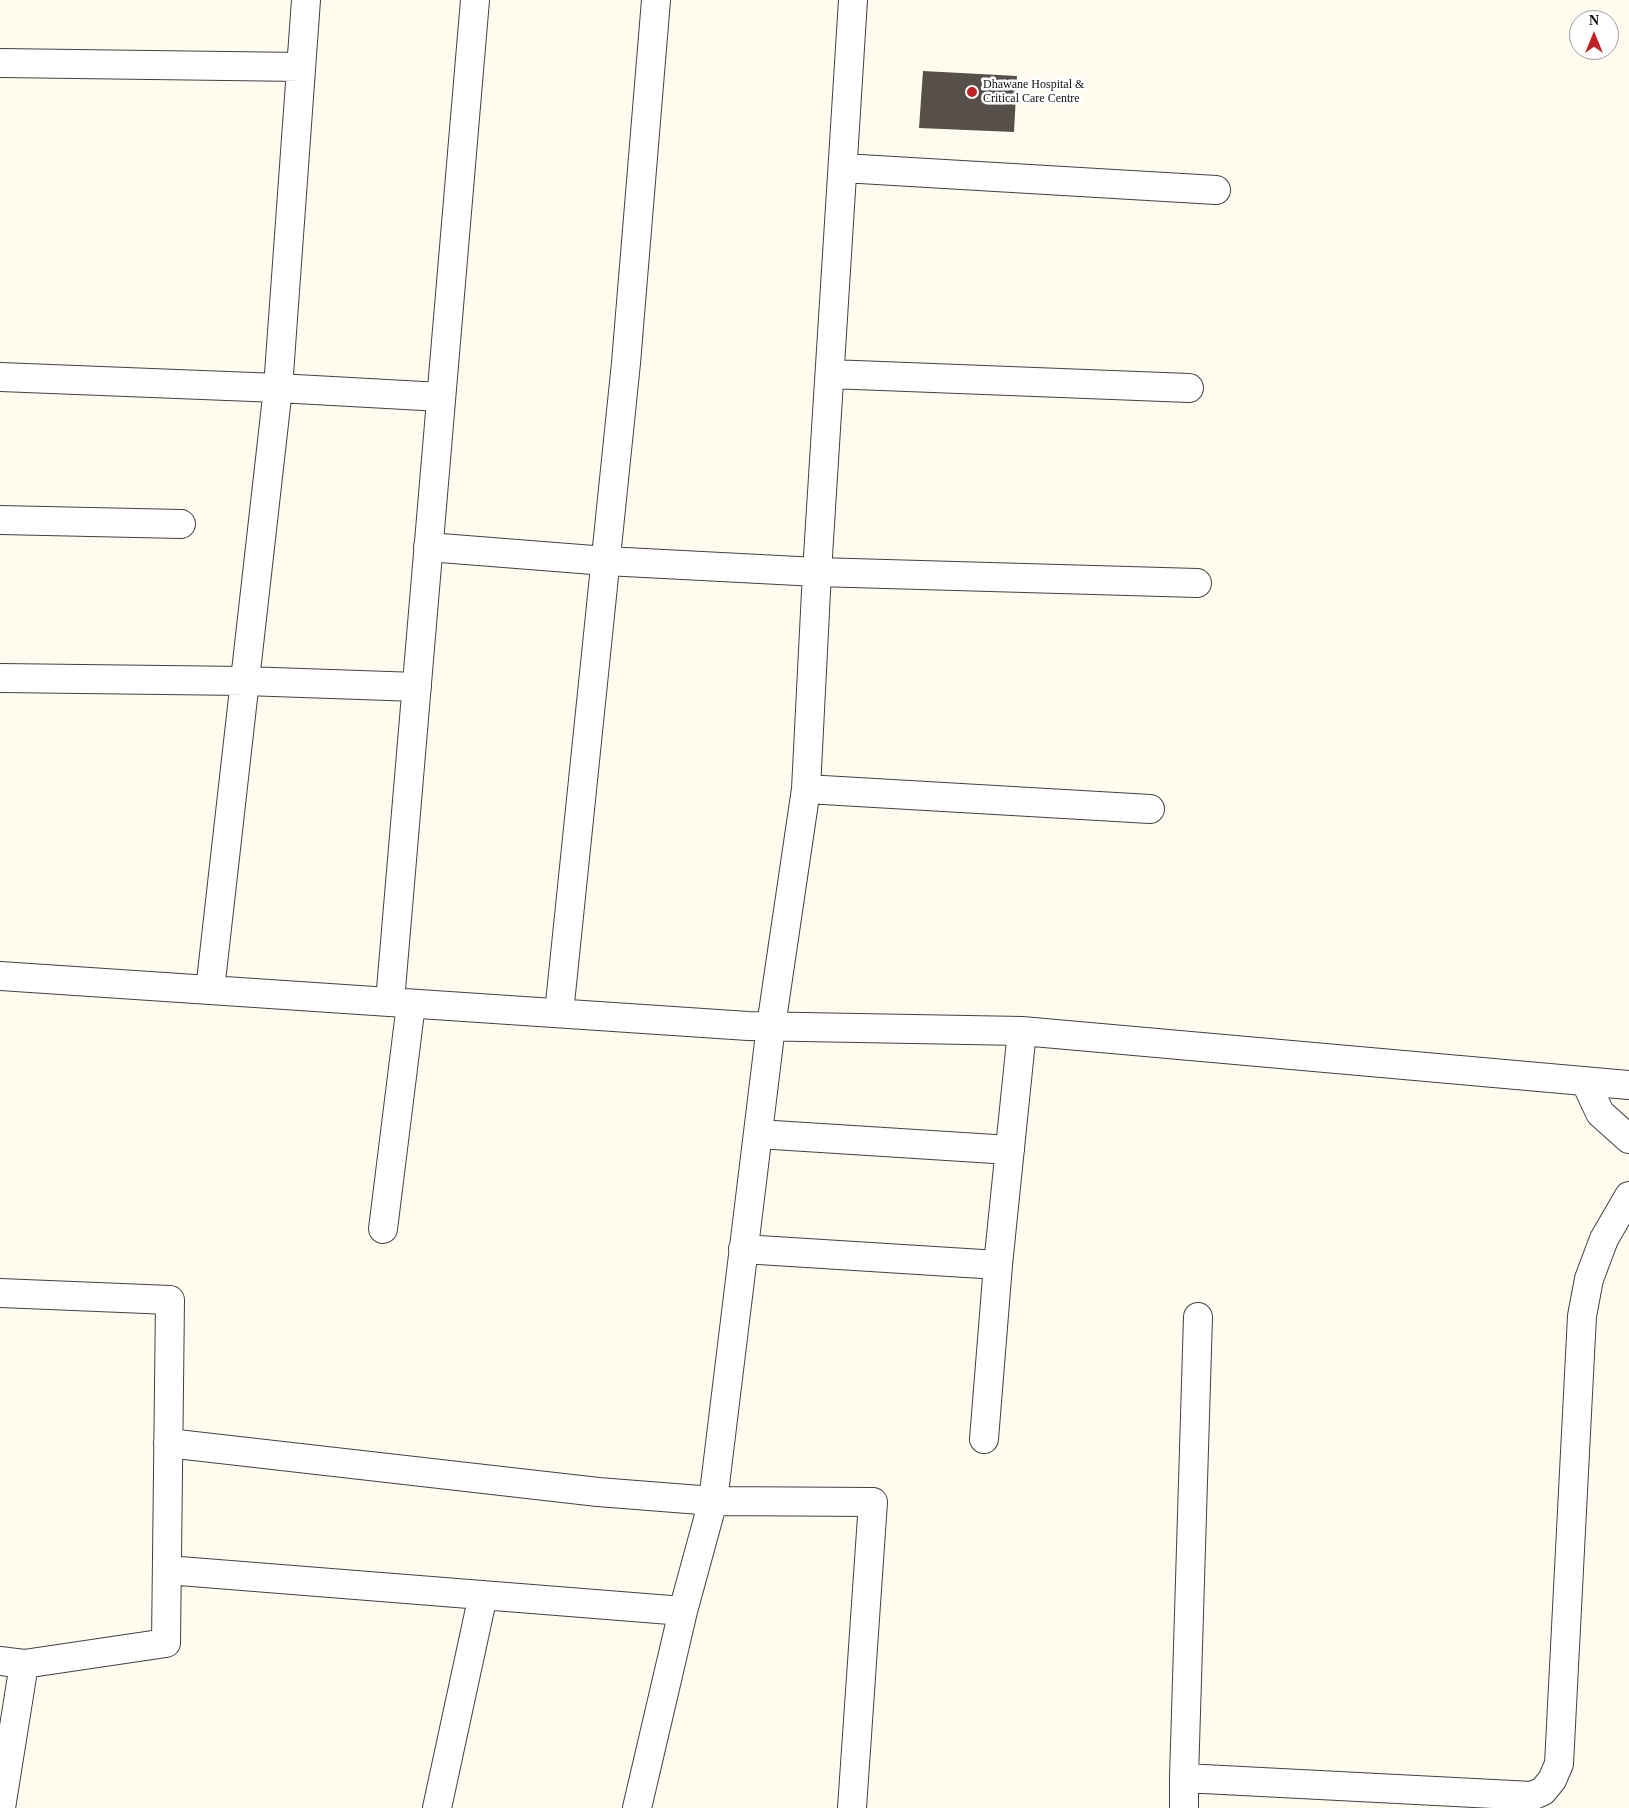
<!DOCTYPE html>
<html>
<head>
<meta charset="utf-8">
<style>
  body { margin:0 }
  #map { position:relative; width:1629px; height:1808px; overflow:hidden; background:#fffcef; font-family:"Times New Roman",serif }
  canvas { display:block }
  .north { position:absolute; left:1569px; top:10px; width:50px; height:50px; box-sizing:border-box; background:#fff; border:1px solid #9f9f9f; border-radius:50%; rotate:0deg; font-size:14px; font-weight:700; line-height:20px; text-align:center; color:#0e0e0e }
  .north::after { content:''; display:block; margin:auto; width:18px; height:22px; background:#c02427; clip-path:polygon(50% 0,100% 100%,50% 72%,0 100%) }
</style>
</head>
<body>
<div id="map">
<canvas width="1629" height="1808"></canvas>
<div class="north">N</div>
</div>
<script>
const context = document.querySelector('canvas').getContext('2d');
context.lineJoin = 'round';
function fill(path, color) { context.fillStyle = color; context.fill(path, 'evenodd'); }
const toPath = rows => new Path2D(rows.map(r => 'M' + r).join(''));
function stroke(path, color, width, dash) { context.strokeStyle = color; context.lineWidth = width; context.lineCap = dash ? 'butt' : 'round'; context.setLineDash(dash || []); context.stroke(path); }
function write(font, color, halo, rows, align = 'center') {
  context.font = font + ' "Times New Roman",serif'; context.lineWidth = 5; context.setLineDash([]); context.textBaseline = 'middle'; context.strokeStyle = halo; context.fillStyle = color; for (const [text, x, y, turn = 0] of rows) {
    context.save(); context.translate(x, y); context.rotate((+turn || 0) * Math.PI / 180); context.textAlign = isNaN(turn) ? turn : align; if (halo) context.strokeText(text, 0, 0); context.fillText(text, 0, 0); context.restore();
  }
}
const building = toPath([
  [923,71,1017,76,1014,132,919,128]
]);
const minor = toPath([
  [0,63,301,67],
  [843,168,1216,190],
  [830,374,1189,388],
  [0,377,278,388,441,397],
  [0,520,181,524],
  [428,547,606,561,817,572,1197,583],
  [0,678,245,681,417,687],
  [806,789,1150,809],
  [0,976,748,1026,1022,1031,1629,1085],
  [210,990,278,388,306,0],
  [390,1001,475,0],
  [559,1013,626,363,656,0],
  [1585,1081,1600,1113,1629,1139],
  [758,1134,1010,1150],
  [383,1229,411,1004],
  [743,1249,998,1265],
  [0,1293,170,1300,166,1643,24,1664],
  [1198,1317,1184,1778,1532,1796,1543,1791,1552,1780,1559,1764,1582,1316,1589,1279,1604,1239,1629,1196],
  [984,1439,998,1265,1022,1031],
  [168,1443,598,1492,713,1501,683,1611,637,1808],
  [167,1570,683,1611],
  [0,1661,24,1664,1,1808],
  [437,1808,483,1595],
  [852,1808,873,1502,713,1501,771,1026,806,789,817,572,853,0],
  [1184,1808,1184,1778]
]);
const markers = [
  [972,92,6,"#c02427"]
];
const poiNames = [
  ["Dhawane Hospital &",983,85],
  ["Critical Care Centre",983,99]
];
fill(building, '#574f4a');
stroke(minor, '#414141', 30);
stroke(minor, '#fff', 28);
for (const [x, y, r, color] of markers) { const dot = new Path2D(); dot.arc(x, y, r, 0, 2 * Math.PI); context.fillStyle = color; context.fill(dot); stroke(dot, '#fff', 2); }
write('12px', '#0e0e0e', '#fff', poiNames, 'left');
</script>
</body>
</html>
